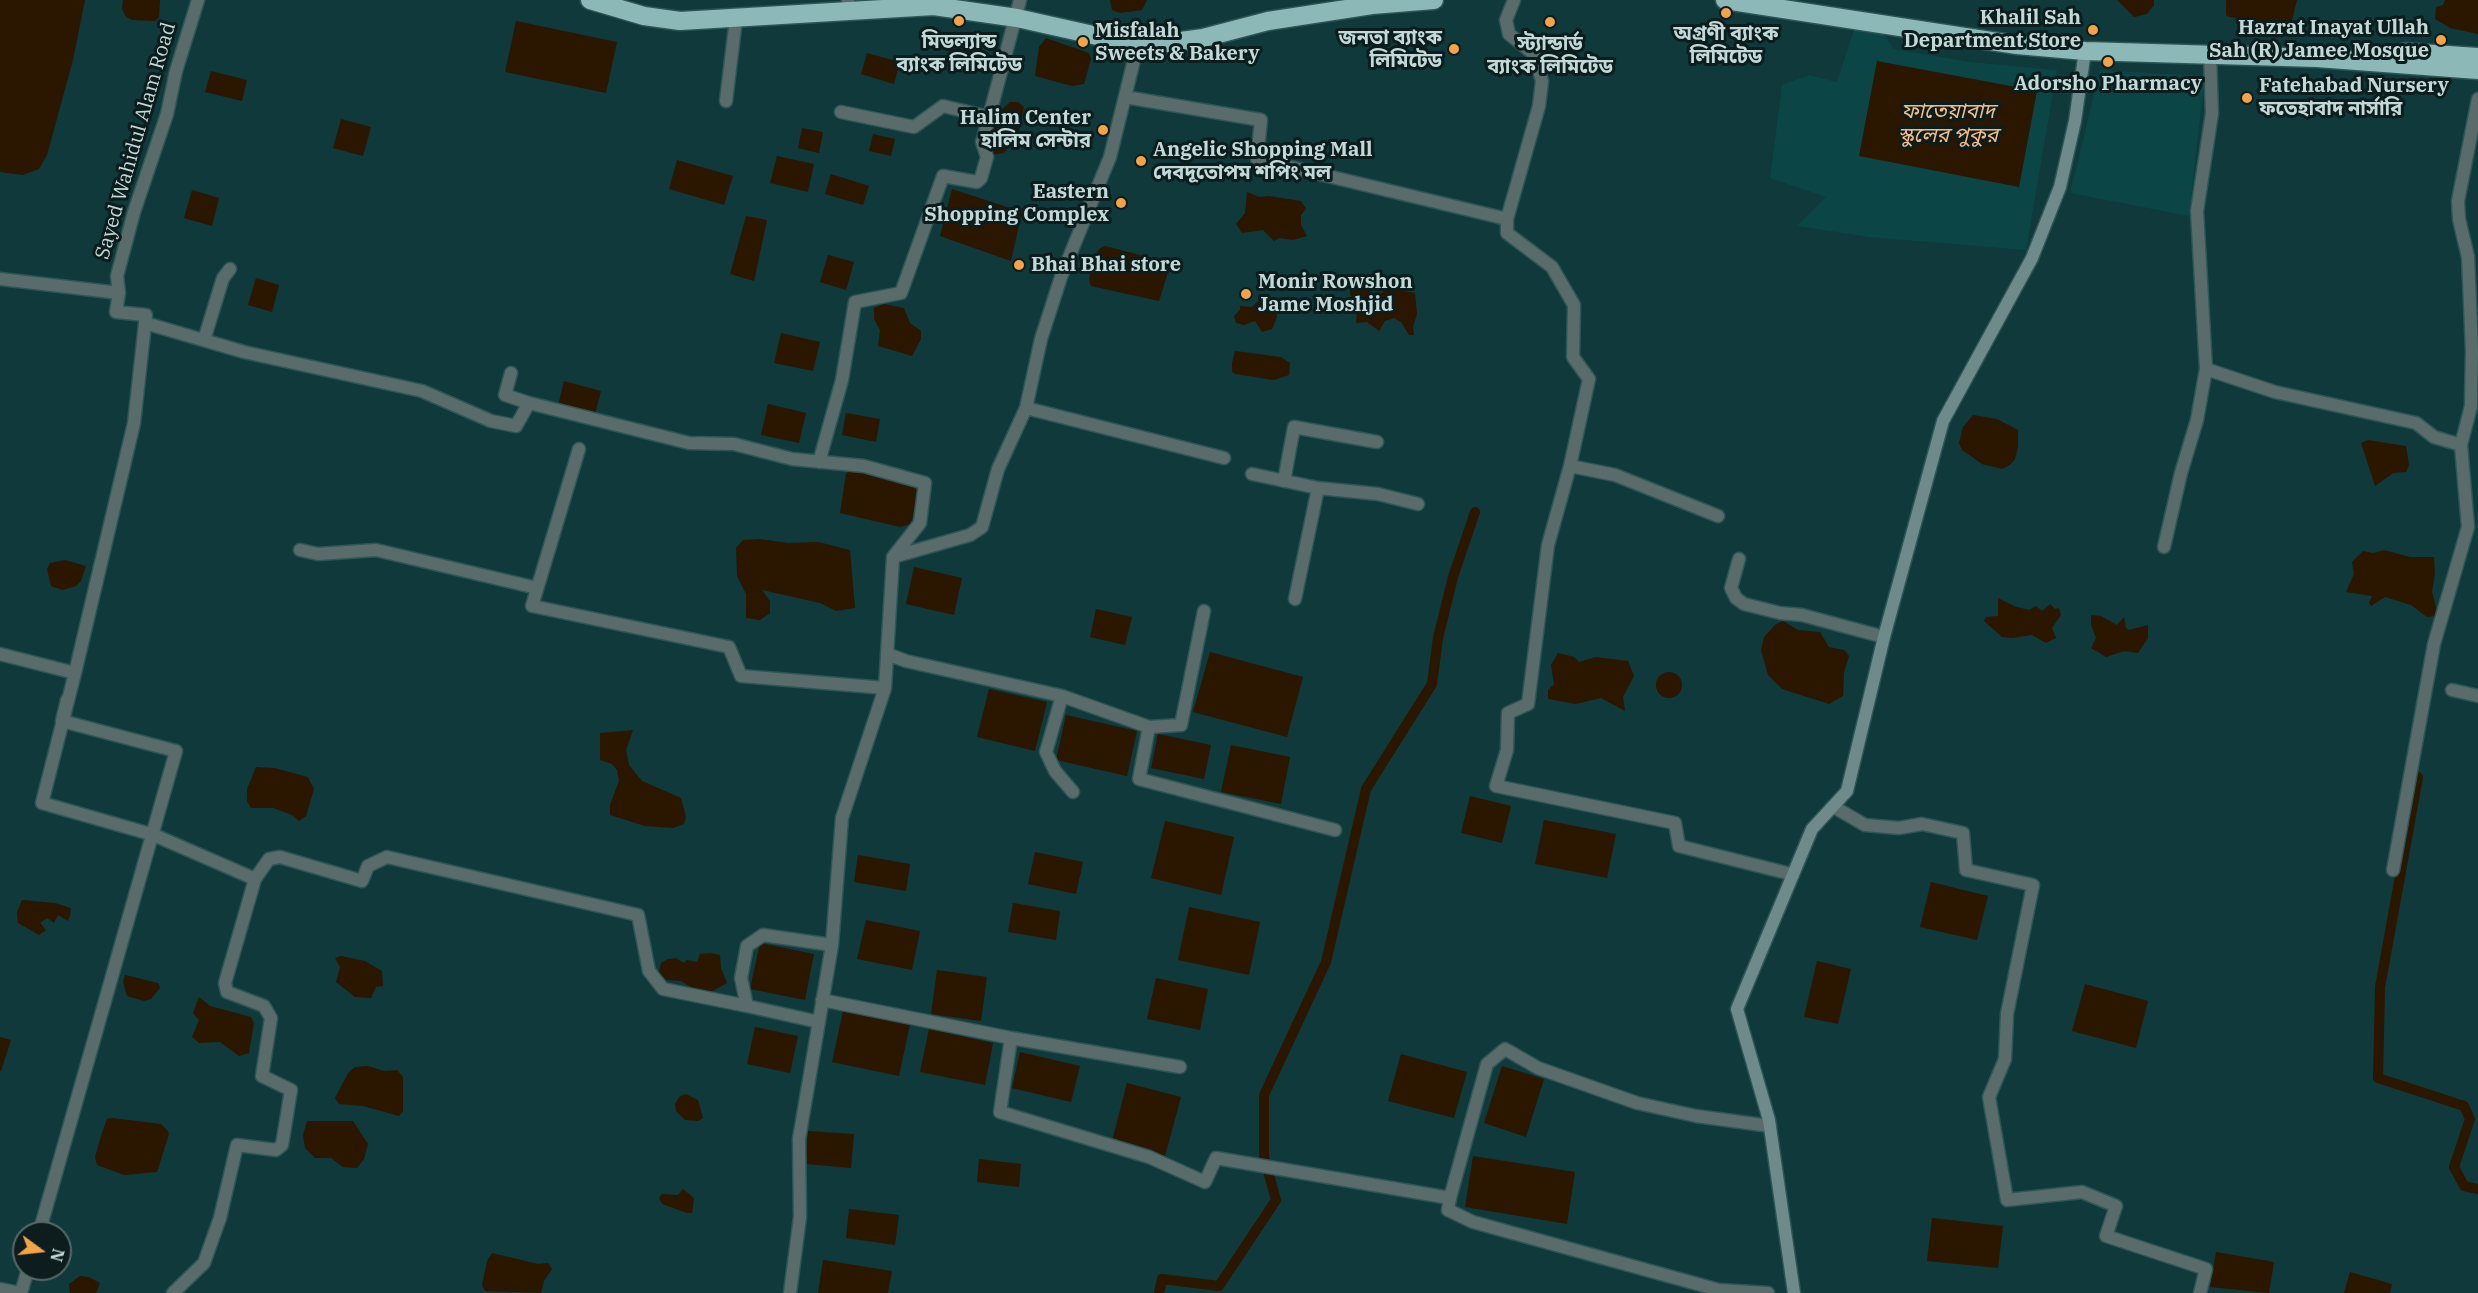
<!DOCTYPE html>
<html>
<head>
<meta charset="utf-8">
<style>
  body { margin:0 }
  #map { position:relative; width:2478px; height:1293px; overflow:hidden; background:#0f393a; font-family:"IBM Plex Serif",serif }
  canvas { display:block }
  .north { position:absolute; left:12px; top:1221px; width:60px; height:60px; box-sizing:border-box; background:#0d1d1d; border:2px solid #566868; border-radius:50%; rotate:105deg; font-size:16px; font-weight:700; line-height:24px; text-align:center; color:#c3d8d8 }
  .north::after { content:''; display:block; margin:auto; width:21px; height:27px; background:#f5a345; clip-path:polygon(50% 0,100% 100%,50% 72%,0 100%) }
</style>
</head>
<body>
<div id="map">
<canvas width="2478" height="1293"></canvas>
<div class="north">N</div>
</div>
<script>
const context = document.querySelector('canvas').getContext('2d');
context.lineJoin = 'round';
function fill(path, color) { context.fillStyle = color; context.fill(path, 'evenodd'); }
const toPath = rows => new Path2D(rows.map(r => 'M' + r).join(''));
function stroke(path, color, width, dash) { context.strokeStyle = color; context.lineWidth = width; context.lineCap = dash ? 'butt' : 'round'; context.setLineDash(dash || []); context.stroke(path); }
function write(font, color, halo, rows, align = 'center') {
  context.font = font + ' "IBM Plex Serif","Noto Sans Bengali",serif'; context.lineWidth = 6; context.setLineDash([]); context.textBaseline = 'middle'; context.strokeStyle = halo; context.fillStyle = color; for (const [text, x, y, turn = 0] of rows) {
    context.save(); context.translate(x, y); context.rotate((+turn || 0) * Math.PI / 180); context.textAlign = isNaN(turn) ? turn : align; if (halo) context.strokeText(text, 0, 0); context.fillText(text, 0, 0); context.restore();
  }
}
const built = toPath([
  [1854,30,1882,30,1893,49,1970,62,2057,70,2026,250,1869,237,1797,226,1826,197,1770,178,1782,85,1809,75,1837,82],
  [2100,70,2205,76,2189,216,2070,193]
]);
const water = toPath([
  [0,0,85,0,73,60,47,155,39,169,23,175,0,172],
  [123,0,160,0,159,17,155,21,132,20,126,17,122,9],
  [1110,0,1147,0,1142,10,1120,13,1112,10],
  [2117,0,2154,0,2154,5,2147,14,2134,17],
  [2226,0,2297,0,2292,20,2288,25,2229,17,2226,15],
  [2445,0,2478,0,2478,34,2450,28,2435,19,2436,7,2443,5],
  [516,21,617,42,606,93,505,72],
  [1046,38,1089,53,1091,59,1084,84,1072,86,1035,76,1039,47],
  [867,53,900,62,894,84,861,74],
  [1877,61,2037,91,2019,187,1859,156],
  [211,71,247,80,242,101,205,92],
  [1010,102,1018,102,1024,107,1018,136,1004,153,991,155,987,138,991,120],
  [341,119,371,127,363,156,333,148],
  [802,128,823,132,819,153,798,148],
  [873,134,895,139,891,156,869,151],
  [777,156,814,164,808,192,770,183],
  [677,160,733,176,724,205,669,189],
  [831,174,869,186,863,205,825,194],
  [952,189,1022,212,1011,261,940,236],
  [192,190,219,198,212,226,184,218],
  [1247,192,1259,197,1269,196,1301,201,1306,209,1301,215,1301,225,1307,236,1293,240,1279,238,1274,241,1263,230,1242,233,1236,224,1245,213],
  [746,216,767,220,754,281,730,274],
  [1105,246,1171,263,1159,301,1091,286,1089,279,1095,256,1099,249],
  [828,255,854,262,846,290,820,282],
  [256,278,279,285,272,312,248,305],
  [1354,282,1376,295,1382,293,1385,288,1415,293,1417,314,1413,327,1414,335,1409,335,1401,322,1394,318,1385,321,1379,331,1367,322,1356,323,1357,312,1350,294,1350,286],
  [1262,297,1269,297,1275,304,1277,317,1272,329,1262,332,1255,321,1244,325,1236,323,1234,316,1240,310,1240,306,1252,307],
  [884,304,904,308,910,323,921,331,921,339,912,356,878,346,880,330,874,319,874,308],
  [781,333,820,342,813,371,774,363],
  [1235,351,1281,357,1290,363,1289,375,1274,380,1235,374,1232,372,1232,363],
  [564,381,601,391,595,414,558,406],
  [768,404,806,413,799,443,761,435],
  [846,413,880,419,876,442,842,435],
  [1973,415,1997,419,2018,430,2018,447,2015,459,2010,465,2002,469,1982,464,1962,450,1959,443,1963,427],
  [2368,440,2406,446,2409,465,2406,472,2393,473,2375,486,2361,443],
  [850,470,912,483,918,492,911,524,900,527,840,513,846,474],
  [759,539,788,543,818,542,850,550,855,608,836,611,820,603,762,590,770,601,770,613,760,620,746,618,746,594,737,576,736,548,743,540],
  [2384,550,2410,557,2434,557,2435,574,2432,591,2436,608,2435,616,2427,617,2411,605,2385,597,2371,606,2369,603,2372,596,2346,592,2354,574,2352,562,2363,551,2373,553],
  [65,560,86,566,81,581,76,586,62,590,51,586,47,569,50,563],
  [914,567,962,578,954,615,906,604],
  [1998,598,2014,606,2029,610,2036,606,2042,611,2050,604,2055,609,2059,608,2061,615,2052,628,2056,638,2046,643,2032,635,2013,638,2002,637,1984,621,1986,617,1998,616],
  [1096,609,1132,617,1125,645,1090,637],
  [2091,615,2101,616,2117,625,2124,617,2126,628,2129,630,2148,625,2148,638,2138,653,2124,651,2106,657,2091,648,2096,638,2091,625],
  [1783,621,1798,630,1820,632,1829,647,1844,650,1849,656,1844,672,1843,696,1829,704,1782,689,1768,675,1761,650,1764,637,1776,624],
  [1210,652,1303,677,1287,737,1193,712],
  [1558,653,1574,657,1579,662,1596,657,1628,661,1634,676,1623,697,1625,711,1601,698,1576,704,1548,699,1548,690,1554,684,1551,665],
  '1656 685a13 13 0 1 1 26 0a13 13 0 1 1-26 0Z',
  [989,689,1047,702,1035,751,977,737],
  [1066,715,1137,731,1127,776,1056,760],
  [633,730,626,750,629,765,642,781,681,798,686,817,684,824,673,828,645,826,610,815,610,805,619,781,617,770,612,764,600,760,600,733],
  [1158,734,1211,745,1204,779,1151,768],
  [1231,745,1290,757,1281,804,1221,792],
  [256,767,274,768,308,777,314,789,306,816,299,821,292,815,273,808,251,808,247,801,247,789],
  [1470,796,1511,806,1502,843,1461,833],
  [1544,820,1616,834,1607,878,1535,864],
  [1165,821,1234,837,1221,895,1151,878],
  [1035,852,1083,862,1076,894,1028,884],
  [858,855,910,864,906,891,854,882],
  [1931,882,1988,896,1977,940,1920,927],
  [22,900,55,903,71,908,70,915,68,921,58,915,54,923,47,918,40,923,46,930,39,935,18,923,17,912],
  [1013,903,1060,911,1056,940,1008,932],
  [1189,907,1260,922,1249,975,1178,960],
  [866,920,920,931,912,970,857,959],
  [760,943,814,954,805,1000,750,989],
  [711,953,720,955,721,968,727,983,709,993,699,992,681,981,666,980,659,972,661,963,668,959,676,958,684,963,687,960,697,962,700,954],
  [341,956,365,961,382,971,383,986,376,987,371,998,355,997,336,982,340,967,335,958],
  [1817,961,1851,969,1838,1024,1804,1017],
  [937,970,987,977,981,1021,931,1014],
  [125,975,158,983,160,988,151,999,144,1001,127,996,123,982],
  [1156,978,1208,989,1200,1030,1147,1019],
  [2085,984,2148,1001,2136,1048,2072,1031],
  [199,997,210,1006,251,1017,254,1023,249,1053,239,1056,220,1042,199,1043,192,1037,199,1020,193,1013],
  [843,1011,910,1024,899,1076,832,1062],
  [755,1027,798,1036,790,1073,747,1064],
  [929,1029,993,1043,985,1085,920,1072],
  [0,1037,11,1040,1,1071,0,1071],
  [1020,1052,1080,1066,1071,1102,1012,1088],
  [1401,1054,1467,1072,1454,1118,1388,1101],
  [368,1066,384,1071,397,1070,403,1077,403,1111,399,1116,363,1106,339,1104,335,1098,348,1073,355,1067],
  [1502,1066,1544,1079,1526,1137,1484,1123],
  [1127,1083,1181,1097,1165,1156,1112,1141],
  [686,1094,698,1100,703,1118,698,1121,685,1120,676,1111,675,1104,680,1096],
  [112,1118,161,1124,167,1130,169,1134,157,1172,124,1175,97,1165,95,1157,101,1136,107,1119],
  [307,1121,353,1121,368,1144,364,1159,357,1168,343,1167,331,1158,315,1158,305,1148,303,1135],
  [808,1131,854,1134,851,1168,805,1164],
  [1473,1156,1575,1172,1567,1224,1465,1207],
  [979,1159,1021,1164,1019,1187,977,1182],
  [683,1189,694,1198,692,1213,687,1213,662,1204,659,1198,662,1194,678,1195],
  [849,1209,899,1215,895,1245,846,1238],
  [1932,1218,2003,1226,1998,1268,1927,1261],
  [2216,1252,2274,1262,2269,1293,2210,1287],
  [492,1253,538,1264,548,1263,552,1269,544,1281,541,1293,485,1291,482,1285,487,1261],
  [823,1260,892,1271,888,1293,818,1293],
  [2350,1272,2392,1284,2390,1293,2344,1293],
  [80,1276,89,1277,100,1283,96,1293,70,1293,69,1284]
]);
const canal = toPath([
  [2418,777,2380,987,2378,1078,2464,1106,2470,1119,2454,1167,2464,1186,2478,1189],
  [1159,1293,1162,1279,1219,1286,1276,1200,1264,1157,1264,1095,1326,962,1366,789,1432,684,1438,638,1453,577,1475,512]
]);
const street = toPath([
  [848,1,848,0],
  [2210,55,2212,113,2197,211,2206,369,2275,392,2416,423,2434,437,2461,445],
  [1125,97,1261,120,1257,159,1507,219,1507,233,1552,267,1574,305,1573,357,1589,379,1570,466,1615,475,1718,516],
  [726,101,736,19],
  [841,112,914,127,943,106,989,117,1020,0],
  [1507,219,1539,106,1542,81,1535,55,1509,34,1506,20,1514,0],
  [0,279,119,293,116,312,146,315,134,423,75,673,0,654],
  [119,293,117,276,134,212,167,114,176,71,198,0],
  [145,323,244,352,422,391,491,421,516,426,529,403,505,395,511,373],
  [204,340,223,278,230,269],
  [529,403,689,443,734,444,792,459,864,466,925,483,920,523,893,557,885,688,842,818,832,945,799,1139,800,1217,790,1293],
  [1026,408,1224,458],
  [579,449,532,606,729,647,741,676,885,688],
  [819,462,842,380,855,302,901,293,943,176,977,182,981,178,987,157,982,142,989,117],
  [1570,466,1548,545,1528,704,1508,713,1507,750,1496,786,1675,823,1679,846,1791,874],
  [1252,474,1318,488,1378,494,1418,504],
  [1284,481,1294,427,1377,442],
  [2164,547,2181,473,2197,420,2206,369],
  [300,550,318,554,376,550,537,588],
  [893,557,970,535,982,527,998,469,1026,408,1041,339,1061,277,1110,157,1138,44],
  [1739,559,1731,588,1736,598,1744,604,1780,613,1802,615,1884,637],
  [1295,599,1318,488],
  [887,654,906,661,1062,696,1046,752,1055,771,1073,792],
  [75,673,42,803,154,835,255,879],
  [2452,690,2478,696],
  [1062,696,1149,727,1181,725,1204,611],
  [1149,727,1139,779,1335,830],
  [1834,807,1865,825,1899,828,1922,824,1963,833,1966,870,2033,885,2007,1014,2005,1059,1989,1097,2007,1200,2082,1192,2116,1206,2106,1236,2206,1269,2200,1293],
  [2393,870,2434,644,2468,527,2461,445,2471,406,2472,351,2468,257,2459,219,2458,201,2478,99],
  [822,1000,1011,1038,1000,1112,1149,1157,1205,1182,1216,1158,1450,1198,1448,1210,1473,1222,1719,1290,1768,1293],
  [819,1022,747,1006,741,978,747,946,763,935,832,945],
  [1011,1038,1180,1067],
  [1450,1198,1487,1064,1505,1049,1538,1068,1637,1103,1696,1116,1770,1126],
  [39,1233,176,751,62,721,67,700],
  [0,1289,20,1293],
  [21,1293,28,1269],
  [173,1293,204,1263,220,1218,237,1145,276,1150,282,1145,291,1090,262,1076,271,1018,264,1006,227,992,225,983,255,879,269,859,280,857,362,881,368,866,387,857,638,915,649,971,663,989,747,1006]
]);
const secondary = toPath([
  [1794,1293,1769,1120,1737,1009,1812,829,1847,791,1884,637,1943,421,2032,258,2060,187,2075,121,2085,51]
]);
const highway = toPath([
  [590,0,644,16,680,21,934,6,1017,18,1111,39,1152,45,1203,38,1268,21,1372,5,1434,0],
  [1725,0,2017,45,2085,51,2317,58,2478,70],
  [2405,52,2478,57]
]);
const markers = [
  [1726,13,6,"#f5a345"],
  [959,21,6,"#f5a345"],
  [1550,22,6,"#f5a345"],
  [2093,30,6,"#f5a345"],
  [2441,40,6,"#f5a345"],
  [1083,42,6,"#f5a345"],
  [1454,49,6,"#f5a345"],
  [2108,62,6,"#f5a345"],
  [2247,98,6,"#f5a345"],
  [1103,130,6,"#f5a345"],
  [1141,161,6,"#f5a345"],
  [1121,203,6,"#f5a345"],
  [1019,265,6,"#f5a345"],
  [1246,294,6,"#f5a345"]
];
const poiNames = [
  ["Khalil Sah",2081,18],
  ["Department Store",2081,41],
  ["Hazrat Inayat Ullah",2429,28],
  ["Sah (R) Jamee Mosque",2429,51],
  ["Misfalah",1095,31,"left"],
  ["Sweets & Bakery",1095,54,"left"],
  ["অগ্রণী ব্যাংক",1726,34,"center"],
  ["লিমিটেড",1726,57,"center"],
  ["জনতা ব্যাংক",1442,38],
  ["লিমিটেড",1442,61],
  ["মিডল্যান্ড",959,42,"center"],
  ["ব্যাংক লিমিটেড",959,65,"center"],
  ["স্ট্যান্ডার্ড",1550,44,"center"],
  ["ব্যাংক লিমিটেড",1550,67,"center"],
  ["Adorsho Pharmacy",2108,84,"center"],
  ["Fatehabad Nursery",2259,86,"left"],
  ["ফতেহাবাদ নার্সারি",2259,109,"left"],
  ["Halim Center",1091,118],
  ["হালিম সেন্টার",1091,141],
  ["Angelic Shopping Mall",1153,150,"left"],
  ["দেবদূতোপম শপিং মল",1153,173,"left"],
  ["Eastern",1109,192],
  ["Shopping Complex",1109,215],
  ["Bhai Bhai store",1031,265,"left"],
  ["Monir Rowshon",1258,282,"left"],
  ["Jame Moshjid",1258,305,"left"]
];
const streetNames = [
  ["Sayed Wahidul Alam Road",136,141,-74]
];
const waterNames = [
  ["ফাতেয়াবাদ",1948,112],
  ["স্কুলের পুকুর",1948,136]
];
fill(built, '#0c4546');
fill(water, '#2b1600');
stroke(canal, '#2b1600', 10);
stroke(street, '#2f5656', 15);
stroke(secondary, '#2f5656', 15);
stroke(highway, '#2f5656', 21);
stroke(street, '#5a6b6b', 12);
stroke(secondary, '#6f8a8a', 12);
stroke(highway, '#8db8b8', 18);
for (const [x, y, r, color] of markers) { const dot = new Path2D(); dot.arc(x, y, r, 0, 2 * Math.PI); context.fillStyle = color; context.fill(dot); stroke(dot, '#0d1d1d', 2); }
write('bold 20px', '#c3d8d8', '#0d1d1d', poiNames, 'right');
write('20px', '#c3d8d8', '#0d1d1d', streetNames);
write('italic 21px', '#f2bc87', '#0d1d1d', waterNames);
</script>
</body>
</html>
